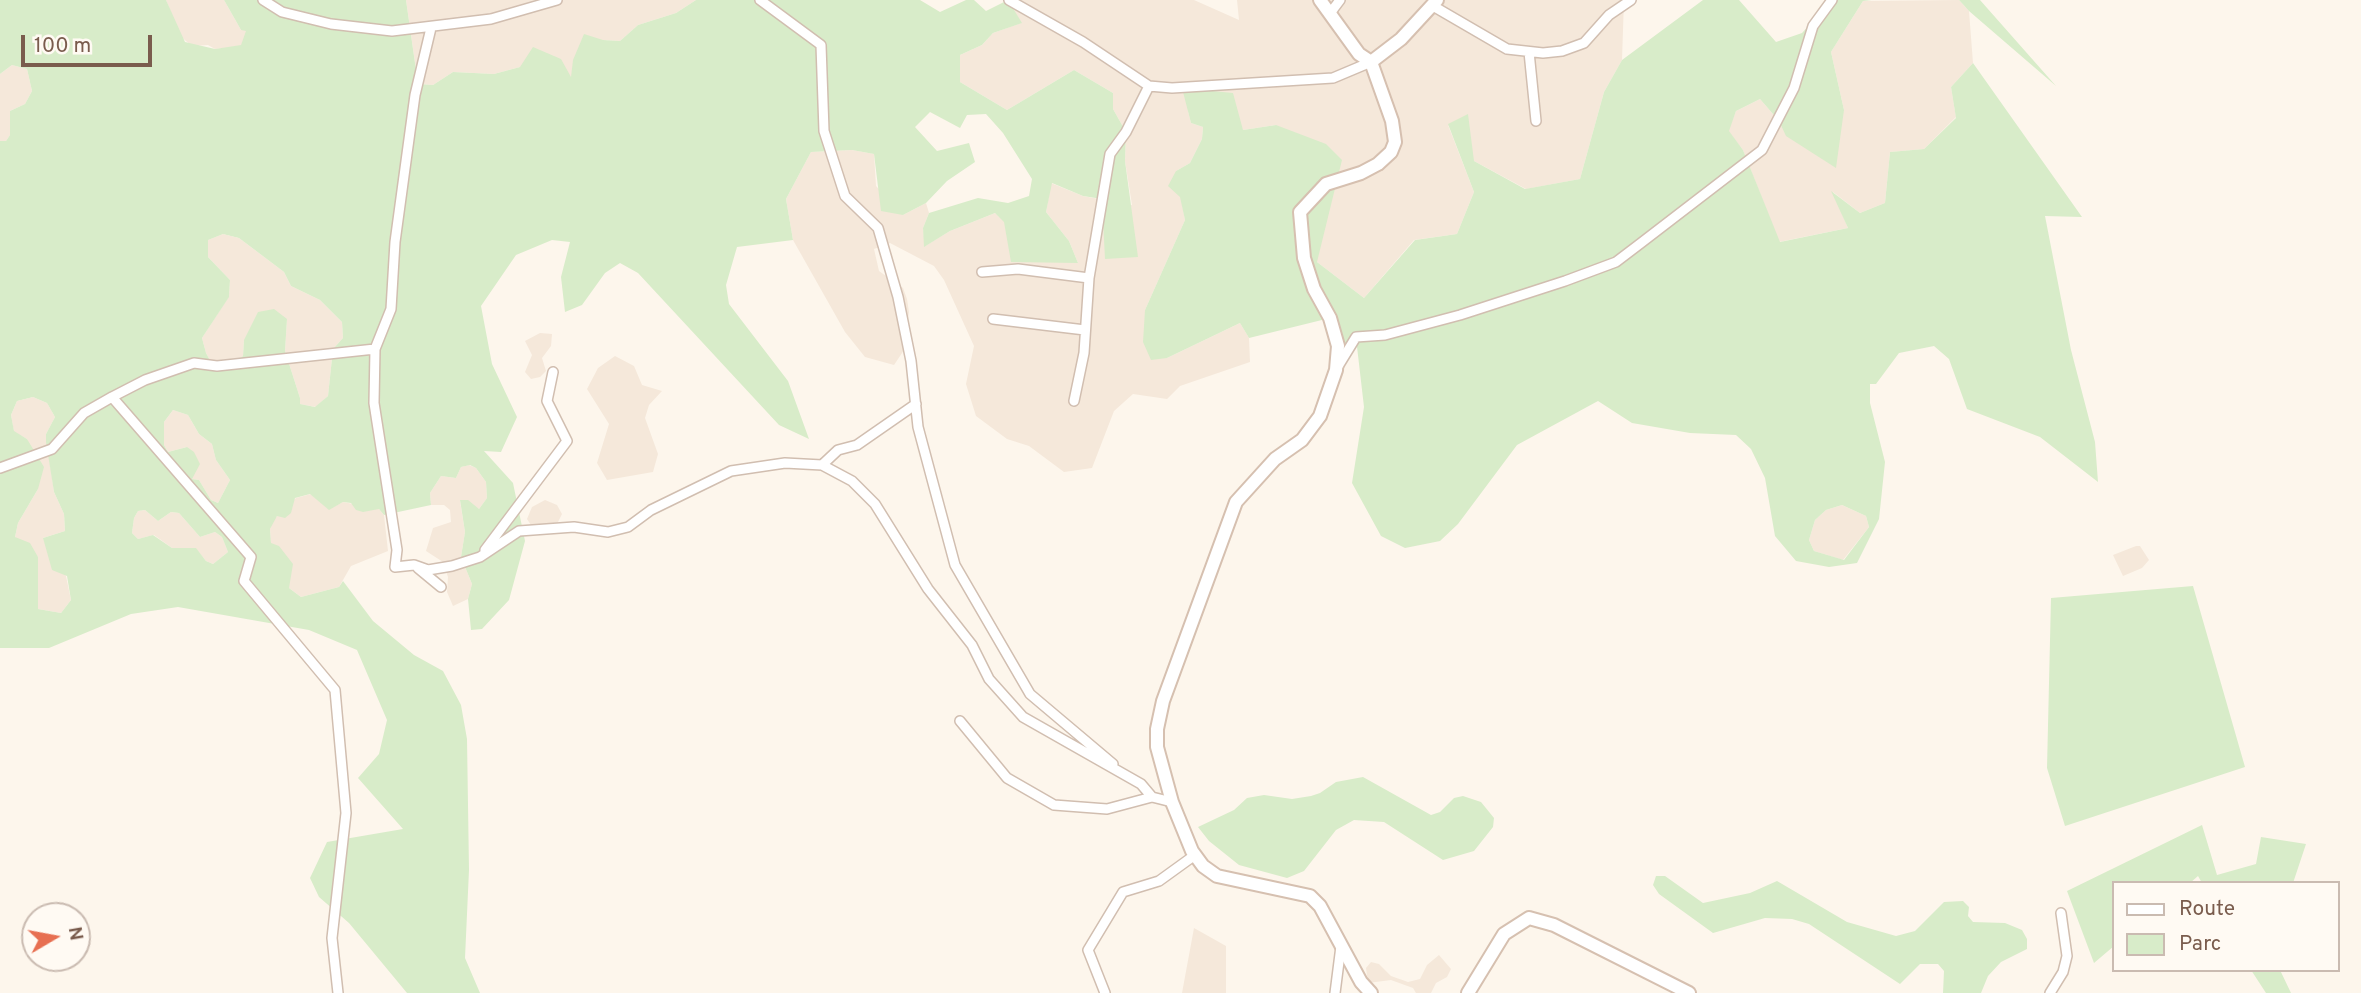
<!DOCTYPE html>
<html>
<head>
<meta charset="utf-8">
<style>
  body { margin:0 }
  #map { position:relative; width:2361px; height:993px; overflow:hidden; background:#fdf6ec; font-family:Overpass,sans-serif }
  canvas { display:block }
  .legend { position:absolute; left:2112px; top:881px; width:228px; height:91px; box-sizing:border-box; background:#fffaf3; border:2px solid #cabbb1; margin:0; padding:9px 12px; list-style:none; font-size:21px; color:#7a5c4d }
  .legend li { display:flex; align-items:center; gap:14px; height:35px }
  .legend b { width:35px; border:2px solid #cabbb1 }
  .north { position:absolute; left:21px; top:902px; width:70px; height:70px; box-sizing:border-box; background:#fffaf3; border:2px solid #cabbb1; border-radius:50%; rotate:80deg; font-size:19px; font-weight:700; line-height:28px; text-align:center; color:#7a5c4d }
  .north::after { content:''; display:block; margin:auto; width:24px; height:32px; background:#e76f51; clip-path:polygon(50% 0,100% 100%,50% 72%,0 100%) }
  .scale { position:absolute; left:21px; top:35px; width:131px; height:32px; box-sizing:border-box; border:4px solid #7a5c4d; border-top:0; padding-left:9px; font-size:21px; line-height:24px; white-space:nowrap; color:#7a5c4d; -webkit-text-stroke:5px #fffaf3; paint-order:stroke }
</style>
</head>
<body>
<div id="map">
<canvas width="2361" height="993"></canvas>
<ul class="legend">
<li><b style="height:9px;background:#fff"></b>Route</li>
<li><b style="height:19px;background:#d8ecc9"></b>Parc</li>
</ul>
<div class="north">N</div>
<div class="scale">100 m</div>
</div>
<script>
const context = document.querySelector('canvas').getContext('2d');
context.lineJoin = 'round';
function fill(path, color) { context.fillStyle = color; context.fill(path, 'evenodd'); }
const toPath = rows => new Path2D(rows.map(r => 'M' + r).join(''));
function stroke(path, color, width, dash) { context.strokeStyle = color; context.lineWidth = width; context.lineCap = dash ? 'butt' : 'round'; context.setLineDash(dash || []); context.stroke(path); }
const residential = toPath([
  [166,0,224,0,241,30,385,34,215,49,208,45,192,46,180,36],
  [406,0,696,0,676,13,638,25,620,41,603,40,571,79,520,67,494,74,453,72,433,85,418,84],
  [1008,0,1194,0,1239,20,1237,0,1624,0,1622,60,1604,92,1580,179,1526,189,1474,161,1448,125,1474,192,1457,234,1414,240,1364,298,1317,262,1276,125,1243,130,1188,111,1191,123,1203,127,1202,139,1190,163,1176,171,1185,220,1145,310,1167,358,1240,323,1249,338,1250,362,1180,386,1167,399,1133,394,1114,411,1092,468,1064,472,1029,446,1007,439,976,416,966,384,974,346,944,280,934,266,890,243,874,249,879,271,903,288,907,299,909,312,904,350,894,365,865,357,845,332,793,240,786,199,811,152,852,150,874,154,876,186,903,215,926,203,929,213,923,228,925,246,950,231,995,213,1004,221,1078,263,1069,241,1046,212,1051,183,1083,196,1132,205,1125,161,1126,132,1113,109,1113,93,1074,70,1007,110,960,82,960,55,982,45,993,33,1021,23],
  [1959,0,1969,11,1973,63,1951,87,1956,117,1924,149,1890,152,1885,203,1860,213,1833,192,1848,228,1779,242,1743,150,1728,131,1736,111,1760,99,1779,121,1844,110,1831,52,1863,1],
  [12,65,27,69,32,91,25,104,10,111,10,135,6,141,0,141,0,74],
  [223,234,239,238,284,272,291,286,320,300,342,322,343,338,333,349,328,396,316,407,299,404,300,398,285,351,287,319,244,340,243,356,231,365,214,368,206,353,202,338,229,296,230,280,208,257,208,240],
  [540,333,552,334,551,346,542,358,546,371,540,377,531,379,525,372,532,355,525,341],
  [615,356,634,366,642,385,662,391,649,405,645,418,658,454,653,472,607,480,597,463,609,424,587,389,598,368],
  [33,397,47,403,55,417,46,434,54,492,64,514,65,531,43,538,66,576,71,600,61,613,38,609,38,557,15,537,18,523,38,489,27,439,14,432,11,415,17,401],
  [173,410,188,415,199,434,212,444,216,460,230,480,218,503,211,500,199,480,191,479,187,447,168,452,164,445,164,422],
  [469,465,476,468,486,482,487,498,479,509,460,501,465,532,461,557,472,584,468,599,453,606,447,592,448,577,443,562,426,551,433,528,451,522,450,510,444,505,431,505,430,493,441,476,456,478,461,467],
  [311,494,329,509,343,502,379,509,384,515,388,551,351,566,339,587,301,597,289,588,271,544,270,529,272,521,296,498],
  [545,500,557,505,562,514,557,524,533,528,527,519,532,507],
  [1842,505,1866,516,1869,527,1843,560,1814,551,1809,540,1815,520,1826,510],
  [145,510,158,521,171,512,179,513,200,537,215,532,222,537,228,552,213,564,206,561,196,549,172,548,154,535,138,539,132,533,134,518,138,511],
  [2136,546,2140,546,2149,560,2142,568,2123,576,2113,555],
  [1194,928,1226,946,1226,993,1182,993],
  [1439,955,1451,969,1447,977,1436,983,1431,993,1416,993,1413,988,1391,980,1368,983,1366,968,1371,962,1379,964,1391,976,1408,982,1420,979,1427,965]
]);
const green = toPath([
  [0,0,166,0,185,42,215,49,241,45,246,31,241,30,224,0,406,0,418,84,433,85,453,72,494,74,520,67,533,47,561,59,571,77,573,60,584,34,603,40,620,41,638,25,676,13,696,0,920,0,940,12,966,0,974,0,986,11,1008,0,1022,23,993,33,982,45,960,55,960,82,1007,110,1074,70,1113,93,1113,109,1126,132,1125,161,1138,257,1105,259,1102,199,1083,196,1052,183,1046,212,1069,241,1078,263,1011,262,1004,222,995,213,950,231,924,247,923,228,929,213,978,198,1008,203,1029,196,1032,179,1003,133,986,114,967,115,960,128,930,112,915,127,937,151,969,143,975,162,947,181,926,203,903,215,881,211,874,154,852,150,811,152,786,199,793,240,737,247,726,285,729,304,788,381,809,439,779,425,638,273,620,263,605,273,582,305,565,312,561,277,570,242,552,240,516,255,481,306,492,364,517,417,501,452,484,451,513,483,525,541,509,600,482,629,471,630,468,599,472,584,461,557,465,532,460,500,468,500,479,509,487,498,486,482,476,468,470,465,461,467,456,478,441,476,430,493,431,505,384,515,379,509,363,512,356,510,351,503,343,502,329,510,310,494,295,498,291,513,285,518,277,516,270,529,271,543,279,546,293,564,289,588,301,597,339,587,343,581,373,621,414,655,443,671,461,705,467,739,469,870,465,958,480,993,407,993,349,923,319,897,310,878,327,842,403,829,358,778,379,754,387,720,357,650,309,630,178,607,131,614,49,648,0,648,0,141,6,141,10,135,10,111,25,104,32,91,27,69,12,65,0,74],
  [223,234,239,238,284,272,291,286,320,300,342,322,343,338,333,349,328,396,315,407,300,404,300,398,285,351,287,319,274,309,258,312,244,340,243,356,231,365,214,368,206,353,202,338,229,297,230,280,208,257,208,240],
  [33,397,47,403,55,417,46,434,46,442,54,492,64,514,65,531,43,538,52,570,67,576,71,600,61,613,38,609,38,557,30,543,15,537,18,523,38,489,44,467,27,439,14,431,11,415,17,401],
  [173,410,188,415,199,434,212,444,216,460,230,480,218,503,211,500,199,480,192,479,200,464,194,452,187,447,168,452,164,445,164,422],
  [145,510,158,521,171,512,179,513,200,537,215,532,222,537,228,552,213,564,206,561,196,548,172,548,153,535,138,539,132,533,134,518,138,511],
  [1703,0,1739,0,1776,42,1802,33,1832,0,1872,0,1863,1,1831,52,1844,110,1836,168,1786,136,1779,121,1760,99,1736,111,1729,131,1743,150,1780,242,1848,228,1831,191,1860,213,1885,203,1890,152,1924,149,1956,118,1951,87,1973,63,2082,217,2045,216,2071,350,2095,442,2098,482,2040,437,1967,409,1949,359,1934,346,1899,353,1876,384,1870,384,1870,403,1885,462,1879,519,1857,563,1829,567,1796,561,1775,536,1765,478,1751,449,1736,435,1690,433,1632,423,1598,401,1517,445,1458,524,1440,541,1405,548,1381,536,1352,483,1364,407,1356,338,1336,370,1330,318,1249,338,1240,323,1167,358,1151,360,1143,342,1145,310,1185,220,1180,197,1168,186,1176,171,1190,163,1202,139,1203,127,1191,123,1182,88,1233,93,1243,130,1276,125,1326,144,1342,160,1317,262,1364,298,1415,240,1457,234,1474,192,1448,124,1468,114,1474,161,1525,189,1580,179,1604,92,1622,60],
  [1842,505,1866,516,1869,527,1844,560,1814,551,1809,540,1815,520,1826,510],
  [1959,0,1980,0,2056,86,1969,11],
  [2193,586,2245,767,2065,826,2047,768,2051,598],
  [1363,777,1431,815,1440,812,1454,798,1463,796,1481,802,1494,818,1493,827,1474,851,1443,860,1384,822,1354,820,1336,830,1304,871,1287,878,1239,865,1209,841,1198,827,1234,810,1247,798,1264,795,1292,799,1311,796,1320,793,1336,782],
  [2202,825,2217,875,2256,864,2261,837,2306,844,2293,883,2202,883,2198,876,2190,883,2114,883,2114,946,2094,963,2067,891],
  [1656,876,1665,876,1703,903,1750,893,1777,881,1847,922,1896,936,1915,931,1944,902,1963,901,1969,907,1968,916,1973,922,2005,923,2022,930,2027,939,2027,949,2001,962,1988,976,1981,993,1943,993,1944,971,1938,964,1920,964,1900,984,1809,924,1792,919,1765,918,1713,933,1659,894,1653,885],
  [2251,970,2280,970,2291,993,2266,993]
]);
const street = toPath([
  [263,0,282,12,331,24,392,31,491,19,557,0],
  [760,0,821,45,824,131,845,196,878,228,898,297,911,361,918,427,955,565,1030,694,1113,764],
  [1009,0,1083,42,1149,86,1172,88,1333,78,1371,62],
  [1433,6,1507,49,1543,53,1562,51,1584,43,1609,15,1631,0],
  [1331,12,1340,0],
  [431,28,415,95,395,242,391,309,375,349,374,403,397,550,395,567,414,565,428,570,452,566,480,557,519,531,574,527,608,532,628,527,651,510,731,471,785,463,822,465,852,481,875,504,928,589,972,645,989,679,1023,717,1141,784,1152,797,1172,802],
  [1529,52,1536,121],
  [982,272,1018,269,1089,278],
  [993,319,1085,330],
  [1337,368,1356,337,1385,335,1460,315,1565,281,1616,262,1641,243,1762,150,1794,88,1813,26,1832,0],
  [112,397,251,557,244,581,335,690,346,813,332,938,338,993],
  [1074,401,1084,353,1089,278,1110,154,1126,132,1149,86],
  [822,465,838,450,857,445,916,404],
  [0,468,52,449,84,413,112,397,145,380,194,363,217,366,375,349],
  [485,550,567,441,547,401,553,372],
  [418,568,441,587],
  [960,721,1007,778,1054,805,1107,809,1152,797],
  [1105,993,1088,950,1123,892,1159,881,1195,855],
  [1335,993,1341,946],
  [2050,993,2063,972,2067,956,2061,913]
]);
const secondary = toPath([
  [1320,0,1359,54,1371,62,1392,121,1395,142,1391,152,1378,164,1361,173,1326,184,1300,212,1304,258,1314,289,1330,318,1338,346,1336,370,1320,416,1302,440,1275,459,1236,502,1163,701,1157,729,1157,747,1172,802,1192,851,1203,866,1217,876,1310,896,1320,906,1361,982,1371,993],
  [1371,62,1401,39,1437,0],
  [1468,993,1504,934,1529,918,1554,925,1689,993]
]);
fill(residential, '#f5e8da');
fill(green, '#d8ecc9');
stroke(street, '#d1beb0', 12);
stroke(secondary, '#d6c0b0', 16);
stroke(street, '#fff', 9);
stroke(secondary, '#fff', 12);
</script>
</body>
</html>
